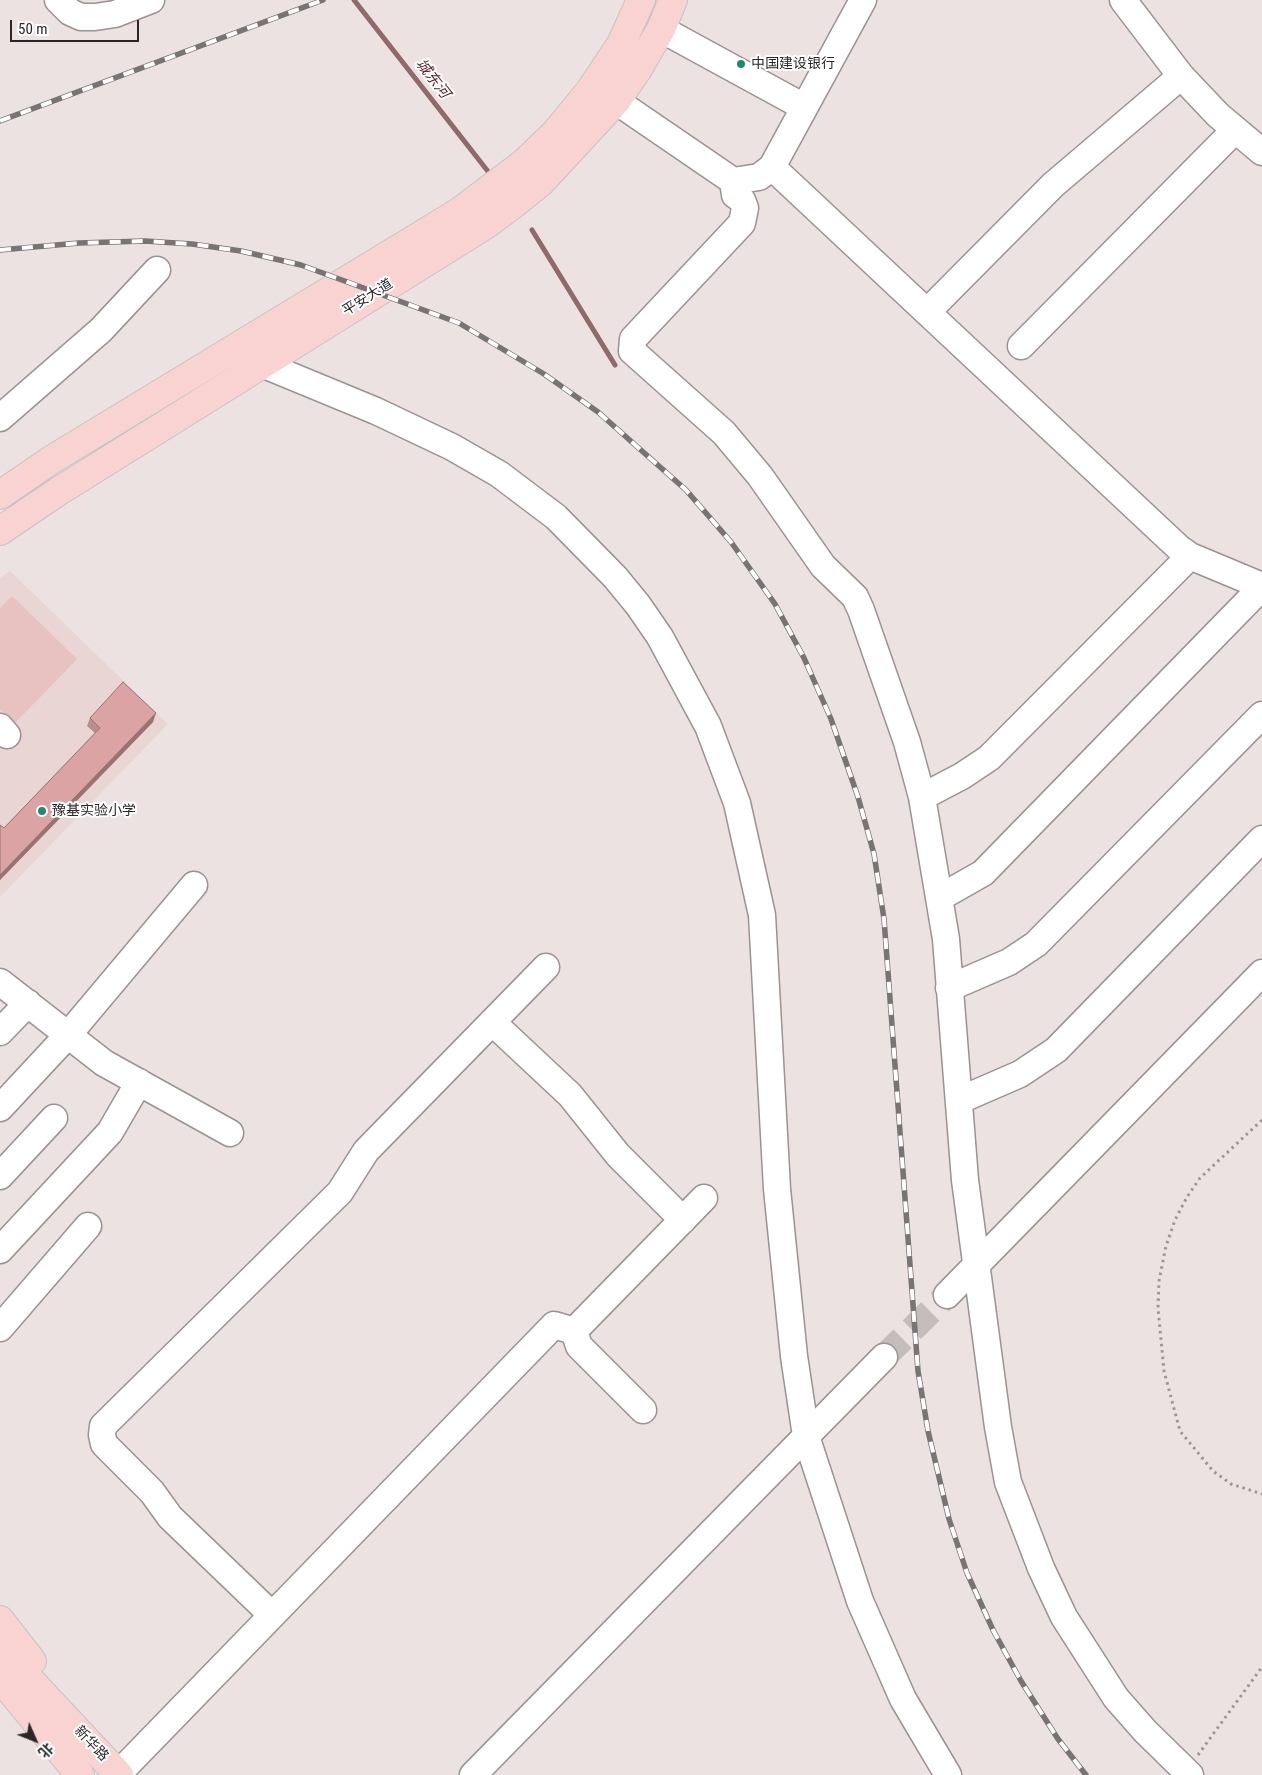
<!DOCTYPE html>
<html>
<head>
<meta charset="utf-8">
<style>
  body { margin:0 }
  #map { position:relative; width:1262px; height:1775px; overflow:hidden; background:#ece2e1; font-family:"Roboto Condensed","Noto Sans SC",sans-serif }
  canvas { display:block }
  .north { position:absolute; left:10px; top:1715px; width:50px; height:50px; -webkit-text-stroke:4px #fff; paint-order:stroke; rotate:134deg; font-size:14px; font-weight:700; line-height:20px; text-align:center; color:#2b2727 }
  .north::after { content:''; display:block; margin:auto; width:18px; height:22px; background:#2b2727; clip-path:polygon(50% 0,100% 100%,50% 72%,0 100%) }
  .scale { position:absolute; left:10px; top:20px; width:129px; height:22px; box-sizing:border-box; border:2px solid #2b2727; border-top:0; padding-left:6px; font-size:15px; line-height:18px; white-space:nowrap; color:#2b2727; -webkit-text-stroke:4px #fff; paint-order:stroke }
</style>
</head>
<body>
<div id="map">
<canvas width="1262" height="1775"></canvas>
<div class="north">北</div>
<div class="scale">50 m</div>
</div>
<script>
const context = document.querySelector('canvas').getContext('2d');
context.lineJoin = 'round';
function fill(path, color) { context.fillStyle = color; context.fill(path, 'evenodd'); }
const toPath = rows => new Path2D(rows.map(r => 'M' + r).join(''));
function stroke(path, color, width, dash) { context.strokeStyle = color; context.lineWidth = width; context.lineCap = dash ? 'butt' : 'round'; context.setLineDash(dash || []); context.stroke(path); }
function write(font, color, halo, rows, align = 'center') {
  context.font = font + ' "Roboto Condensed","Noto Sans SC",sans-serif'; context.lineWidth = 4; context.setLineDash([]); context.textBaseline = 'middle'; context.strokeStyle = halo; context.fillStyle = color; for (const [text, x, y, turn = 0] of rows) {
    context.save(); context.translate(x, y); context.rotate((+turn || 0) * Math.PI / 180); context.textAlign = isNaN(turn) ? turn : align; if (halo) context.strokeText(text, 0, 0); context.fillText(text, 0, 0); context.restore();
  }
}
const built = toPath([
  [10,571,168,724,0,897,0,578]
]);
const green = toPath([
  [12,596,77,659,15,723,0,709,0,608]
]);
const stream = toPath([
  [354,0,490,174],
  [532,230,615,365]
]);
const minorTunnel = toPath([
  [884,1357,947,1295]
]);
const path = toPath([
  [1262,1120,1200,1178,1187,1197,1175,1220,1166,1246,1159,1281,1158,1308,1164,1371,1180,1431,1213,1471,1231,1484,1262,1494],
  [1198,1755,1262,1667]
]);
const minor = toPath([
  [58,0,70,12,81,17,95,17,115,14,151,0],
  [1123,0,1181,76,1218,115,1262,152],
  [661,29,804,107],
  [616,101,733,181,759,177,772,167,863,0],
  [772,167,1180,549,1190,556,1262,586],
  [733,181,735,195,742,200,745,208,742,223,633,339,632,351,724,433,760,476,823,566,855,597,861,610,907,742,922,797,946,939,965,1180,998,1427,1008,1482,1041,1568,1064,1617,1116,1698,1145,1731,1190,1775],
  [927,312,1053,185,1181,76],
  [1021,346,1235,130],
  [262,364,376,411,452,447,499,474,556,517,615,577,638,605,660,637,708,726,737,803,762,915,777,1189,794,1356,806,1436,860,1601,903,1699,948,1775],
  [0,418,101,330,157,270],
  [0,727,7,735],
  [922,797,962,776,989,758,1190,556],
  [939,898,983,873,1262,587],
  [0,982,104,1063,230,1133],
  [949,988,1009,962,1036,944,1262,715],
  [492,1022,570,1095,618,1155,683,1220],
  [0,1032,28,1003],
  [960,1100,1020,1074,1056,1050,1262,839],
  [0,1108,68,1035,194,885],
  [0,1176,54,1118],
  [0,1250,110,1132,139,1082],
  [947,1295,1262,973],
  [0,1328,88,1226],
  [574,1331,704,1198],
  [272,1615,170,1517,152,1492,104,1444,102,1435,103,1426,340,1192,366,1151,546,967],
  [118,1774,554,1325,574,1331,579,1346,643,1410],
  [473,1775,884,1357]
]);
const major = toPath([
  [0,495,51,460,459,212,524,163,556,132,589,92,621,44,641,0],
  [0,531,59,491,487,224,515,203,541,182,616,101,638,69,661,29,673,0],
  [0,1620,32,1661],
  [0,1648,119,1775],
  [0,1678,80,1775]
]);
const rail = toPath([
  [0,121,323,0],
  [0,250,79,243,145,241,192,244,241,251,301,265,459,323,544,374,598,412,686,490,731,542,775,604,804,658,831,719,858,797,874,854,884,919,918,1371,928,1431,949,1519,967,1573,993,1630,1021,1681,1058,1739,1086,1775]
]);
const wall = toPath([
  [90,718,153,722,0,880,0,825,4,828,95,733,87,726]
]);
const shadedWall = toPath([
  [156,713,153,722,0,880,0,875]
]);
const building = toPath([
  [123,682,156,713,0,875,0,825,4,828,100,728,90,718,123,682]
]);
const markers = [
  [741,64,5,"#1b8d6e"],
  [42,811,5,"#1b8d6e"]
];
const poiNames = [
  ["中国建设银行",751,64],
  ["豫基实验小学",52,811]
];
const streetNames = [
  ["平安大道",368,298,-32],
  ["新华路",91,1744,47]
];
const waterNames = [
  ["城东河",432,79,52]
];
fill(built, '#e8d5d4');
fill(green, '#e8c2c1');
stroke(stream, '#906a6a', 5);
stroke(minorTunnel, '#c5bdbc', 26, [26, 13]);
stroke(minor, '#9b9292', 29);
stroke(major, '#c4c3c3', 30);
stroke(path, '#9e9696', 3, [2.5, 4]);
stroke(minor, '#fff', 26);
stroke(major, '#f8d3d2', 28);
stroke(rail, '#797373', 5.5);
stroke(rail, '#fff', 4, [11]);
fill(wall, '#bc8c8c');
fill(shadedWall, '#997272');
fill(building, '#dba3a3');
stroke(building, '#997272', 1);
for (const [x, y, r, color] of markers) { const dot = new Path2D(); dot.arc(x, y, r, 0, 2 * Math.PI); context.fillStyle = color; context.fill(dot); stroke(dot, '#fff', 2); }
write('14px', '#2b2727', '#fff', poiNames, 'left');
write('14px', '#2b2727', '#fff', streetNames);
write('italic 15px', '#672429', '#fff', waterNames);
</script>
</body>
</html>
